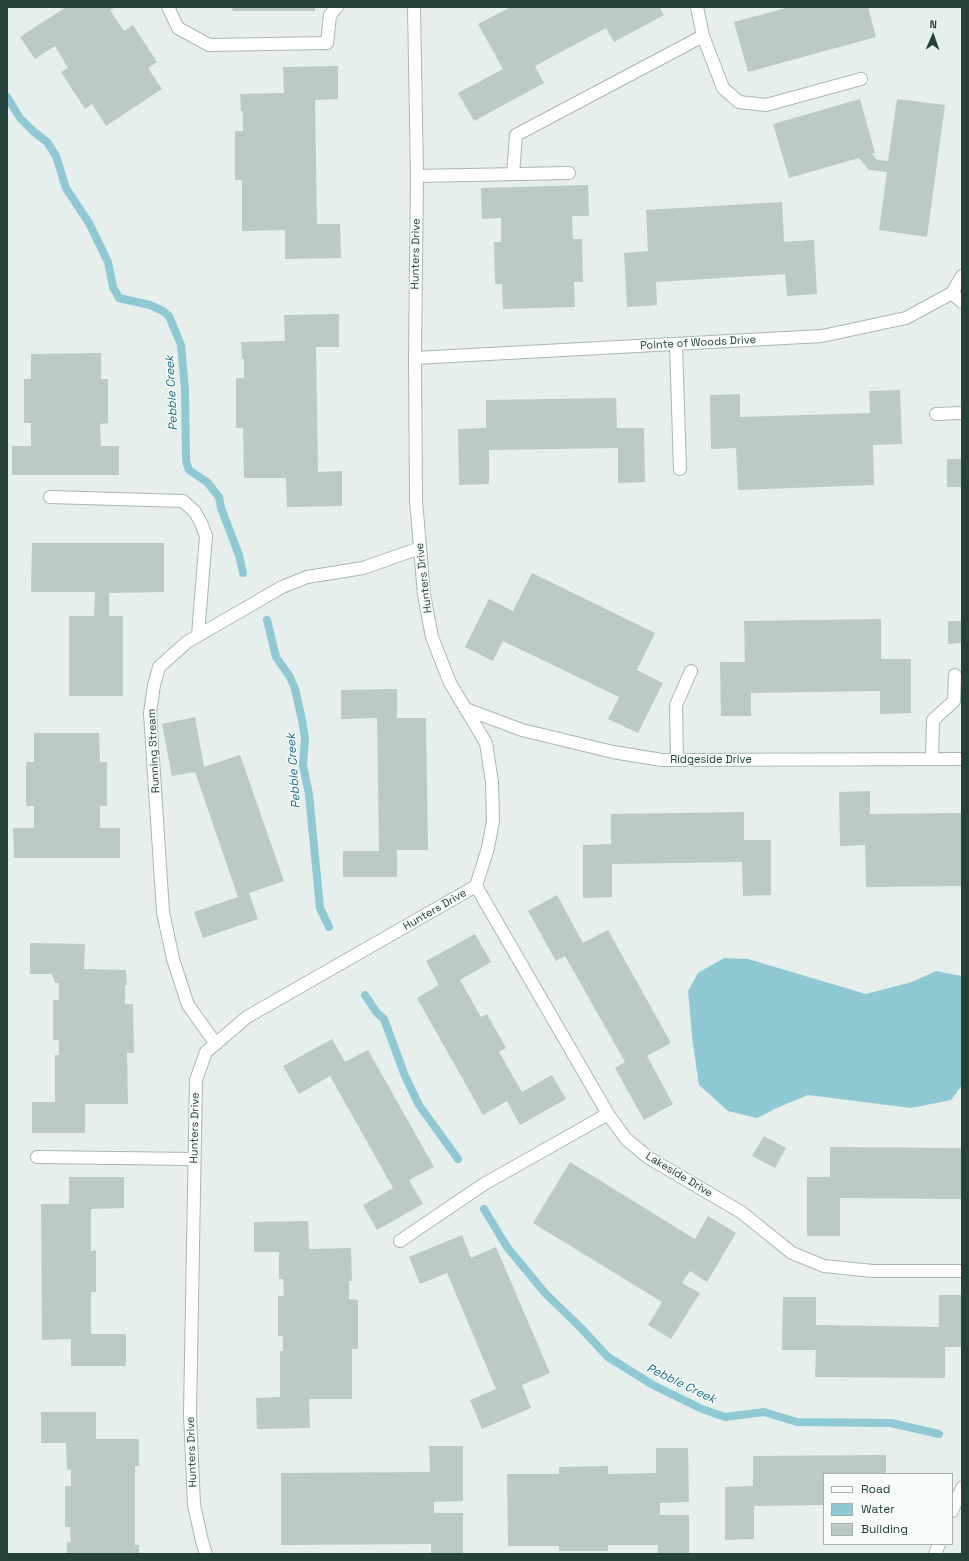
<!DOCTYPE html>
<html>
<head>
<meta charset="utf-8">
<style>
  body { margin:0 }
  #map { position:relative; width:969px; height:1561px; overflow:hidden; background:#e6efeb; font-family:"Space Grotesk",sans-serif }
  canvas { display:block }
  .frame { position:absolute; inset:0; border:8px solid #24423a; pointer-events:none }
  .legend { position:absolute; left:823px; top:1473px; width:130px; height:72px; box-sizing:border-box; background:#f7fbf9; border:1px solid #a3b1ad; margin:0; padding:5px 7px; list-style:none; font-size:12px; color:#24423a }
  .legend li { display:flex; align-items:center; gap:8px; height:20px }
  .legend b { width:20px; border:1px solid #a3b1ad }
  .north { position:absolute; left:913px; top:16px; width:40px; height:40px; -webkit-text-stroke:3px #f7fbf9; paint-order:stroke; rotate:2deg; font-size:11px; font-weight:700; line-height:16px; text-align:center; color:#24423a }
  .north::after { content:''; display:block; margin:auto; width:14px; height:18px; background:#24423a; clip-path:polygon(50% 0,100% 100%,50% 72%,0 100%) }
</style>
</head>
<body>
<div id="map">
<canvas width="969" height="1561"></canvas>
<div class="frame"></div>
<ul class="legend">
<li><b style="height:5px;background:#fff"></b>Road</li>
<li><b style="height:11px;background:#8ec9d4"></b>Water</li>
<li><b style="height:11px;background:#bbcac4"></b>Building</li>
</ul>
<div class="north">N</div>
</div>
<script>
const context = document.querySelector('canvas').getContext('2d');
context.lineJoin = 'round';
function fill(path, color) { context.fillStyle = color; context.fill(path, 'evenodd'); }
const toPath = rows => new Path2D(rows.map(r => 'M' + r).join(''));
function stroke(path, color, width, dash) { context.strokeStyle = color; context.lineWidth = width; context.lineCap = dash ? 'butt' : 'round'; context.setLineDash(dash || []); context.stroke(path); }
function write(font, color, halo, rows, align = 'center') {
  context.font = font + ' "Space Grotesk",sans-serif'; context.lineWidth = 3; context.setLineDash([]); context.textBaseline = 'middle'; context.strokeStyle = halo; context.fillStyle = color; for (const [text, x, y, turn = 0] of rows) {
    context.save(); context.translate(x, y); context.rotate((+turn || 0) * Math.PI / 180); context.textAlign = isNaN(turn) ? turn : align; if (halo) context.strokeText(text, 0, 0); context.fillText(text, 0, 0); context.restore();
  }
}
const water = toPath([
  [724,958,748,959,866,994,912,982,936,971,962,976,962,1085,951,1100,911,1108,808,1095,779,1107,757,1118,728,1111,699,1085,693,1045,688,991,698,973]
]);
const stream = toPath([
  [7,97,20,118,33,131,47,142,56,156,66,188,89,223,108,262,113,287,119,298,150,305,163,311,169,316,181,345,185,389,186,461,189,470,207,482,219,497,221,508,239,555,243,573],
  [267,620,276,657,290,677,295,689,302,720,305,738,303,765,309,794,320,908,329,927],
  [365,995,377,1013,384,1019,405,1076,419,1105,458,1159],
  [484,1209,507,1247,545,1293,580,1327,608,1357,653,1385,702,1409,725,1417,764,1412,797,1422,891,1423,939,1434]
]);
const building = toPath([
  [66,7,115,7,110,10,124,31,133,25,157,62,148,68,162,89,106,126,92,104,85,109,61,72,68,68,55,46,35,59,20,37],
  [233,7,315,7,315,11,232,11],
  [511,7,659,7,664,15,614,42,606,28,535,66,544,83,474,121,458,93,503,69,478,24],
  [790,7,868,7,876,37,748,72,734,22],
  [338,66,338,99,315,100,317,224,340,224,341,258,285,259,285,230,242,231,242,180,235,180,235,131,243,131,243,111,241,111,240,94,284,93,283,67],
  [860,99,875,153,872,154,877,160,888,161,897,99,945,105,927,237,879,230,887,172,869,170,859,158,789,178,773,124],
  [588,185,589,216,572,216,573,239,582,239,583,282,574,282,575,307,503,309,502,284,495,284,494,242,501,242,501,218,482,219,481,188],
  [782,202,784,242,814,240,817,294,787,296,785,274,656,282,657,305,627,307,624,253,648,251,646,210],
  [339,314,339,347,316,347,318,472,342,471,342,506,287,507,286,478,244,478,243,428,236,428,236,378,244,378,244,359,242,359,241,342,285,341,284,315],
  [101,353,101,379,108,379,108,423,100,424,101,446,119,446,119,475,12,475,12,446,31,446,31,423,24,423,24,379,31,379,31,354],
  [900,390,902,444,873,445,874,485,738,490,736,448,711,449,710,395,740,394,740,417,870,413,869,391],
  [616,398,617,428,644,428,645,482,618,483,618,448,489,450,489,484,459,485,458,429,486,428,486,400],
  [947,459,962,459,962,487,947,487],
  [32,543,164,543,164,592,109,593,109,616,123,616,123,696,69,696,69,616,94,616,95,592,31,592],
  [532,573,655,633,637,670,663,683,638,733,608,719,619,697,503,641,493,661,465,647,489,599,513,611],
  [881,619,881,659,911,659,911,713,880,714,880,691,751,693,751,716,721,716,720,662,745,662,744,621],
  [948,621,962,621,962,643,948,644],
  [397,689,397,718,426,718,428,850,397,850,397,877,343,877,343,851,379,851,377,718,341,719,341,690],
  [195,717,204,767,240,755,284,881,249,893,258,919,203,938,194,912,238,897,195,772,172,776,162,724],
  [34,733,99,733,100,762,107,762,107,806,100,806,100,828,120,828,120,858,14,858,13,828,34,828,34,806,26,806,26,762,34,762],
  [870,791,870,814,962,813,962,886,866,887,865,845,840,846,839,792],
  [744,812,744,840,771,840,771,895,743,896,742,862,612,864,612,897,583,898,583,845,611,844,611,814],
  [557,895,583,943,608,930,671,1043,647,1056,673,1104,644,1120,615,1068,625,1062,565,956,556,961,528,911],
  [475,934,491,962,460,980,481,1017,487,1014,506,1048,499,1052,522,1092,552,1075,566,1099,520,1125,507,1101,483,1115,417,998,439,985,426,961],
  [30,943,85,944,84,969,126,970,127,985,125,985,125,1004,133,1004,134,1053,127,1053,128,1104,85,1104,85,1133,32,1133,32,1102,55,1102,55,1055,59,1055,59,1040,53,1040,53,1000,59,1000,59,983,55,983,52,974,30,974],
  [332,1039,345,1062,368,1050,434,1167,409,1180,423,1204,377,1230,363,1205,393,1188,330,1076,299,1094,283,1066],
  [764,1136,786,1148,775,1168,752,1156],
  [830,1147,962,1148,962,1199,840,1198,840,1236,807,1236,807,1177,830,1177],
  [570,1162,695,1239,708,1216,736,1233,707,1282,690,1271,682,1283,700,1293,671,1339,648,1325,662,1302,533,1223],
  [69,1177,124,1177,124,1208,91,1209,91,1251,96,1250,96,1292,91,1292,91,1334,126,1334,126,1366,71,1366,71,1339,42,1340,41,1204,69,1204],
  [308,1221,309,1249,351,1248,352,1281,349,1281,349,1299,358,1300,358,1349,352,1349,352,1399,309,1399,310,1428,257,1429,256,1398,280,1397,280,1351,283,1351,283,1336,278,1336,278,1296,284,1296,283,1279,279,1279,279,1252,254,1252,254,1222],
  [462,1235,471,1258,496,1247,550,1373,522,1385,531,1408,482,1429,470,1400,496,1389,447,1273,420,1284,409,1257],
  [939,1295,962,1295,962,1347,945,1347,945,1378,815,1377,816,1350,782,1350,783,1297,816,1297,816,1325,939,1327],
  [41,1412,96,1412,96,1439,139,1439,139,1466,135,1466,135,1545,139,1545,139,1554,67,1554,67,1542,71,1542,70,1527,65,1527,65,1486,71,1486,71,1470,67,1470,66,1443,41,1443],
  [429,1446,463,1446,463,1501,434,1502,434,1513,463,1513,463,1554,431,1554,431,1544,281,1545,281,1473,430,1472],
  [656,1448,688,1448,689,1502,660,1503,660,1515,689,1515,689,1554,658,1554,658,1545,608,1545,608,1551,559,1551,559,1546,508,1546,507,1474,559,1474,559,1467,608,1466,608,1474,656,1473],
  [886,1455,886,1474,824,1474,824,1505,754,1506,754,1539,725,1540,725,1487,753,1486,753,1456]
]);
const minor = toPath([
  [168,7,178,28,209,45,327,43,330,15,337,7],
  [703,36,723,88,739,102,766,105,861,79],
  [513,174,516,135,703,36,697,7],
  [417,176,569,173],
  [952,293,962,302],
  [676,344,680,469],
  [415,358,822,336,906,318,952,293,962,276],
  [936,414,962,413],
  [50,497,183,501,195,512,201,523,206,536,198,635],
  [466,709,522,730,613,752,662,760,962,759],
  [932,759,933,720,954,701,955,675],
  [677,760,676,705,691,671],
  [476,886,608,1114,626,1139,649,1158,741,1212,792,1253,824,1266,873,1271,962,1271],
  [216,1044,188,1005,173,959,163,912,150,713,154,685,159,667,187,642,282,587,307,577,363,568,420,548],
  [37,1157,194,1159],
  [400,1241,484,1184,608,1114],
  [952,1511,962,1488],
  [206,1554,202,1541,194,1505,190,1414,196,1080,206,1052,247,1017,476,886,488,848,493,821,492,782,486,743,450,683,432,637,424,595,416,500,415,358,417,176,414,7],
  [935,1554,939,1544]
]);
const streetNames = [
  ["Hunters Drive",416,254,-89],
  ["Pointe of Woods Drive",698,343,-3],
  ["Hunters Drive",424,578,-97],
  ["Running Stream",154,751,-93],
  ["Ridgeside Drive",711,760],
  ["Hunters Drive",435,910,-30],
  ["Hunters Drive",195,1128,-89],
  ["Lakeside Drive",679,1175,31],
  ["Hunters Drive",192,1452,-92]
];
const waterNames = [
  ["Pebble Creek",172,393,-93],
  ["Pebble Creek",294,771,-94],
  ["Pebble Creek",681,1384,26]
];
fill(water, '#8ec9d4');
stroke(stream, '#8ec9d4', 8);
fill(building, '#bbcac4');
stroke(minor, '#a8b8b2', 14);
stroke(minor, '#fff', 12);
write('11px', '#24423a', '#f7fbf9', streetNames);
write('italic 12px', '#1c6f80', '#f7fbf9', waterNames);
</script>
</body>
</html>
